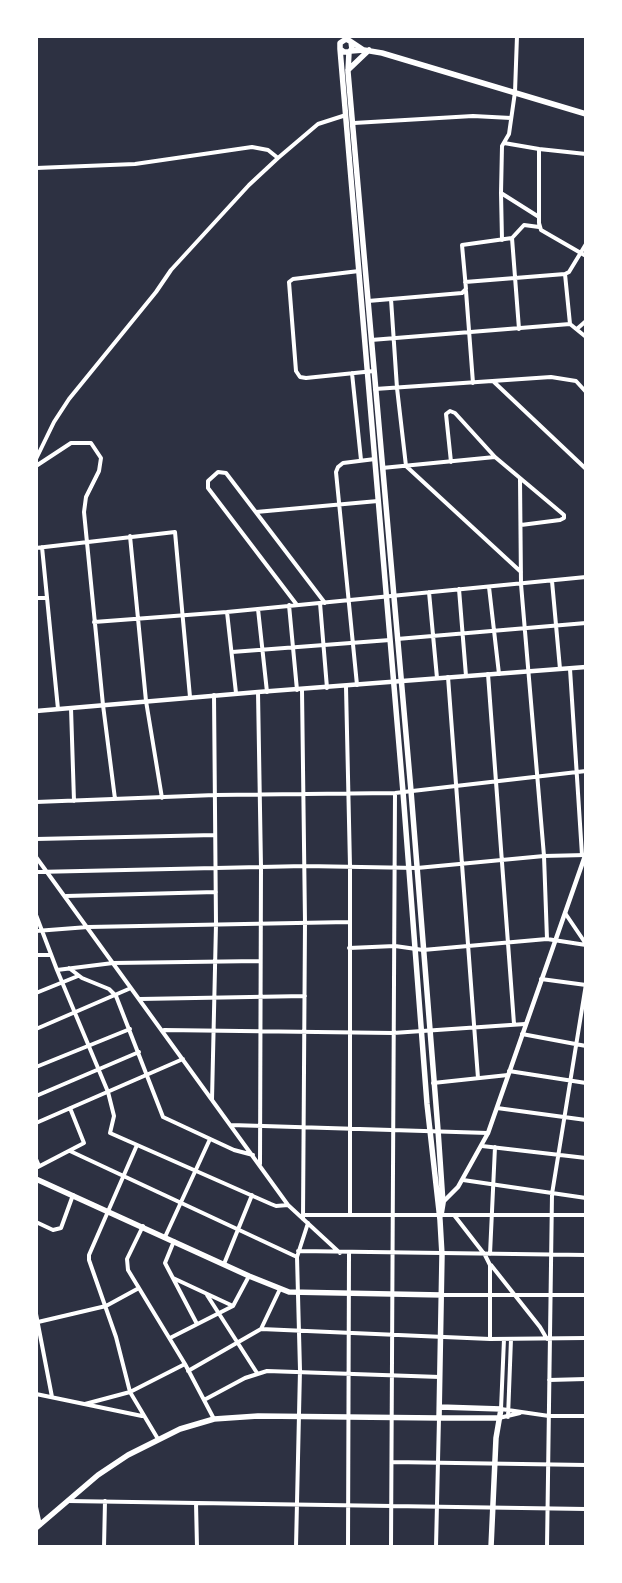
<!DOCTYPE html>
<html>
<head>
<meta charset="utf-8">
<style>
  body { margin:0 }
  #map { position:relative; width:622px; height:1583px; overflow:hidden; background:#2d3142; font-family:Helvetica,sans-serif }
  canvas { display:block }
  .frame { position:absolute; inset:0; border:38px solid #fff; pointer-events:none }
</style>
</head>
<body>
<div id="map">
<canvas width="622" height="1583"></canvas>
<div class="frame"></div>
</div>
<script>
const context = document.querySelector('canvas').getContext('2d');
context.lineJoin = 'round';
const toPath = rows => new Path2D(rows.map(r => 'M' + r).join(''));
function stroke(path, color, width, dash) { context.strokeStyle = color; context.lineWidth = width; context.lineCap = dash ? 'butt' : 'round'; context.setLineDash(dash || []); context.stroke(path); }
const minor = toPath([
  [517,36,515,92,509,134,502,146,501,193,539,217],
  [354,123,473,116,511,118],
  [504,143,539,149],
  [586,154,539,149,539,223,541,230,586,256],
  [36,168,135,164,252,147,268,150,278,158],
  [501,193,502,240],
  [359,271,293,279,289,282,296,371,300,377,306,378,374,371],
  [565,274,570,324],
  [465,282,565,274,569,272,586,244],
  [466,291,473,383],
  [391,299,397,388,406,466,521,572],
  [368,301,462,293,466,289,462,245,512,238],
  [578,328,586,321],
  [519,329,512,238,524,225,539,227],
  [371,340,570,324,586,337],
  [352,373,361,460],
  [494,382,586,469],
  [375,389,551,377,576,381,586,392],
  [36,459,54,422,69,399,156,292,171,270,249,185,278,158,318,124,346,115],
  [451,462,446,414,450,411,455,413,495,457,564,515,564,518,560,520,521,525],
  [36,466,71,443,91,443,101,458,99,471,86,497,84,512,103,705,115,799],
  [382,468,495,457],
  [520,479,521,584,544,856,547,939],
  [256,512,378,501],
  [130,536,146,701,162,798],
  [42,547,58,709],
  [36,548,175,532,190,697],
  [552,581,560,669],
  [489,587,499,674],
  [459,589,466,676],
  [429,592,437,678],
  [36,598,47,598],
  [320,603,327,688],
  [289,605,297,690],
  [297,605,208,488,208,481,218,472,226,473,325,603],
  [258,609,267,692],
  [94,622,227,612],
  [397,639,586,623],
  [232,652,390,640],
  [570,669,582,855],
  [488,674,514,1024],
  [448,677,478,1078],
  [357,685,336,472,338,467,343,463,375,459],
  [346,687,350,866,350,1215],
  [302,690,305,922,303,1219],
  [258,692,261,867,260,1164],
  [236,693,227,612,586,577],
  [71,708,74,801],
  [36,802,215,795,395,793,586,771],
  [36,839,215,835],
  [36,857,288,1205,340,1253],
  [36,872,305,866,417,868,544,856,586,855],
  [66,896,216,892],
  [565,913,586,944],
  [36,915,57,970,108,1092,114,1116,110,1133,271,1204,276,1206,288,1205],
  [36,931,88,927,349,922],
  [349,948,395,946,423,950,547,939,586,945],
  [36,955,51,955],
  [69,968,82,978,109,989,116,996,163,1117,234,1150,253,1155],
  [57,970,113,963,260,961],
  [541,979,586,985],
  [36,993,78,976],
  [140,999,305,996],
  [36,1029,131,988],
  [164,1030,393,1033,525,1024],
  [522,1034,586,1046],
  [36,1067,130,1029],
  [509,1071,586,1083],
  [433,1083,508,1075],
  [36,1096,139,1052],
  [212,1100,216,924,214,695],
  [497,1108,586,1120],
  [36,1123,183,1059],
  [231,1125,488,1133],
  [137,1145,89,1255,89,1260,116,1337,130,1392,158,1439],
  [482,1146,586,1158],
  [70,1151,297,1257],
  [36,1159,39,1166],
  [36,1168,84,1143,70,1108],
  [463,1180,586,1198],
  [304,1215,586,1215],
  [454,1215,485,1255,490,1265,490,1339],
  [36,1222,53,1230,61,1228,73,1195],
  [143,1226,127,1259,128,1270,185,1364,214,1419],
  [165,1237,210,1139],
  [174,1241,165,1263,197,1324],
  [298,1251,586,1255],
  [490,1254,495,1147],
  [224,1264,252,1195],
  [491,1265,540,1327,547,1339],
  [173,1278,233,1306],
  [207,1295,257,1373],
  [442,1295,586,1295],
  [36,1314,52,1397],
  [38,1322,106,1306,139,1288],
  [261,1329,490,1339,586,1338],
  [170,1338,233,1306,249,1276],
  [504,1339,501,1409,549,1416,586,1416],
  [188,1371,261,1329,280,1289],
  [549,1380,586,1379],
  [36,1394,142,1416],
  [204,1400,245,1378,267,1371,440,1377],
  [85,1404,130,1392,185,1364],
  [508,1417,511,1339],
  [499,1418,520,1413],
  [392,1462,586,1465],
  [68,1501,586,1509],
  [196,1503,197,1547],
  [36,1507,40,1525],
  [104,1547,105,1501],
  [296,1547,300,1370,297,1257,308,1223],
  [348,1547,349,1253],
  [391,1547,395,793],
  [436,1547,439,1418],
  [547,1547,552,1194,586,984]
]);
const tertiary = toPath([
  [36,711,258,692,586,667],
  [442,1203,458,1187,488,1133,586,853]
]);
const primary = toPath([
  [351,42,352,49,349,52,344,52,340,49,340,43,346,39,350,41,362,49],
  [351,51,364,50,382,53,586,114],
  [349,52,348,72,411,791,438,1130,443,1203,441,1215],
  [348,70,369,50],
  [36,1179,249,1276,289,1292,442,1295],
  [440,1407,501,1409,496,1438,491,1547],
  [439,1418,499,1418],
  [36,1528,98,1475,128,1455,180,1429,214,1419,258,1416,439,1418,442,1255,440,1220,427,1104,403,792,340,49]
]);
stroke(minor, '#fff', 4);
stroke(tertiary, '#fff', 4.5);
stroke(primary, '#fff', 5.5);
</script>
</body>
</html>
